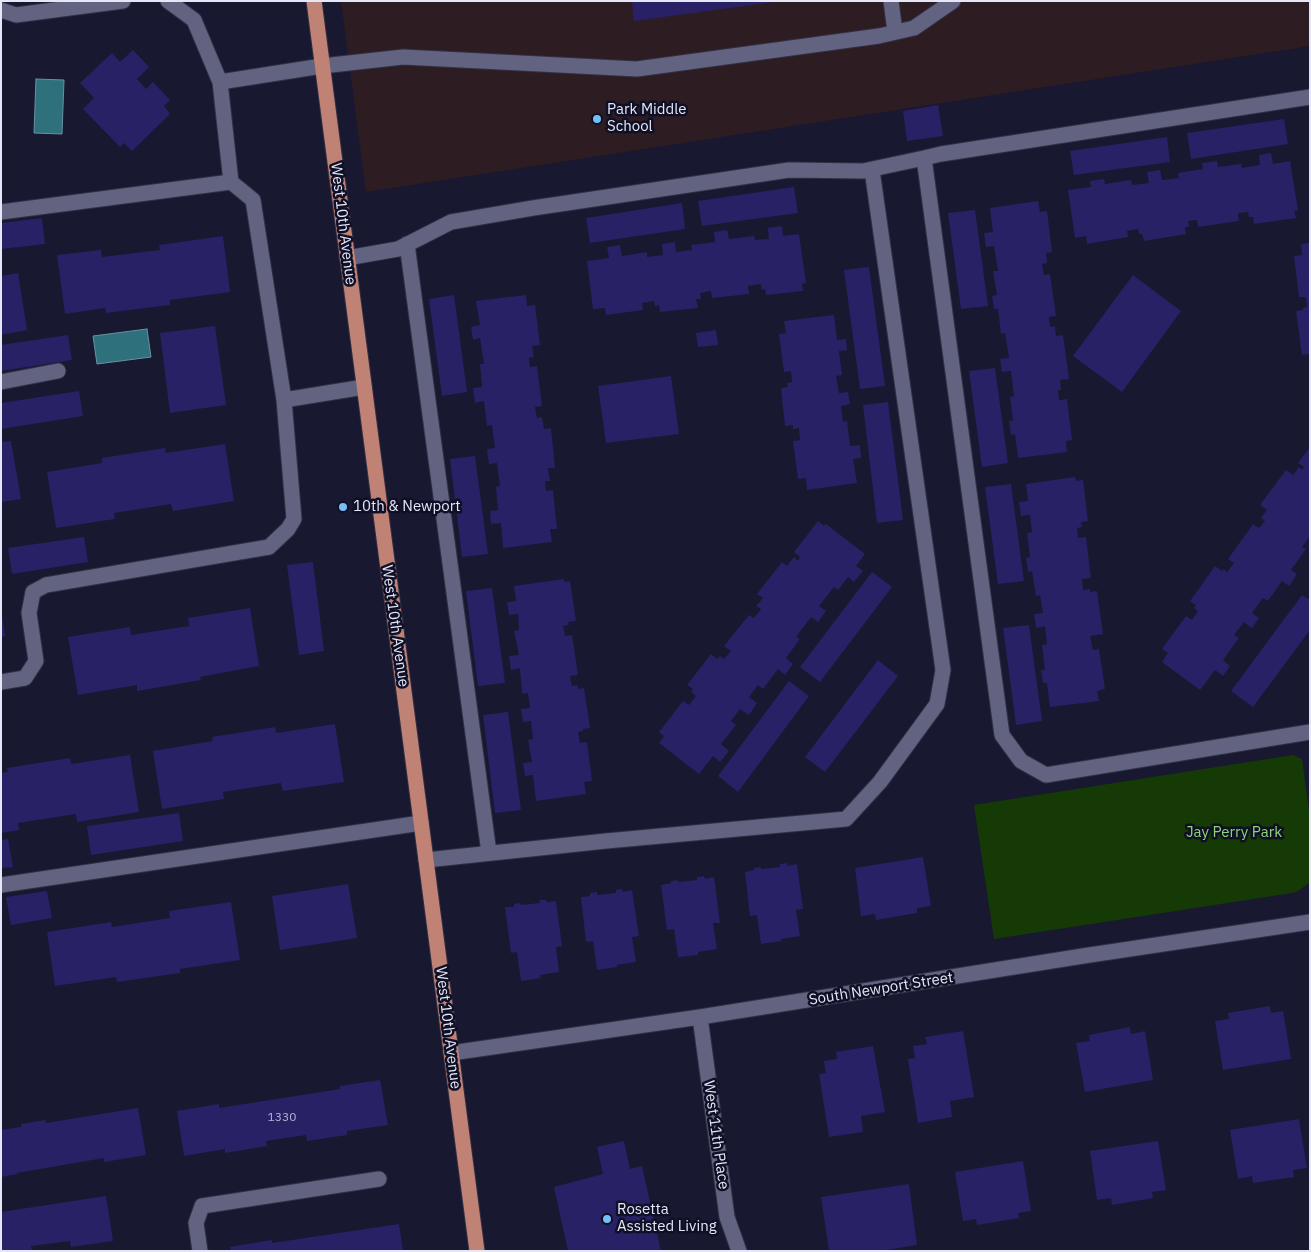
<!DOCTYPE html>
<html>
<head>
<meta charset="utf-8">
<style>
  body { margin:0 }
  #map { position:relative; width:1311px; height:1252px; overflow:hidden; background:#181830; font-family:"IBM Plex Sans",sans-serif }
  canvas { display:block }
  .frame { position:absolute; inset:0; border:2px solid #e5e6f7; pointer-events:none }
</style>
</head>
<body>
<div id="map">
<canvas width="1311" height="1252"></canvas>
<div class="frame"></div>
</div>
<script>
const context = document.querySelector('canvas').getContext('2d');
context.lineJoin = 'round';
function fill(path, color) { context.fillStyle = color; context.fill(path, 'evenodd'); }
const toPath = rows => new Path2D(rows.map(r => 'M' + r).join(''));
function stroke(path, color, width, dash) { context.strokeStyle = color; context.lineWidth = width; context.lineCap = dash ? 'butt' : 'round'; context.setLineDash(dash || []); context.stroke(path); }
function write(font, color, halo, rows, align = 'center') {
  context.font = font + ' "IBM Plex Sans",sans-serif'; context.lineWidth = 5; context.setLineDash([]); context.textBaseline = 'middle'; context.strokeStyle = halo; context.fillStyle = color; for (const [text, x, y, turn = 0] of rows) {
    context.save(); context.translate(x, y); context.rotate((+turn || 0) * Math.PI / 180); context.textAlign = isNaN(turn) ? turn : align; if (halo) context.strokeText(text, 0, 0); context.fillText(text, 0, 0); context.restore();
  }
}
const education = toPath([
  [341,1,1310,1,1310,46,366,192]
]);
const green = toPath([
  [1293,755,1302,759,1310,817,1310,881,1308,884,1298,891,1292,893,994,939,974,805]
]);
const water = toPath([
  [36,79,64,80,62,134,34,133,36,79],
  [147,329,151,357,97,364,93,336,147,329]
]);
const building = toPath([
  [632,1,774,1,774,2,634,21],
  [133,50,149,67,137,79,146,89,153,82,170,100,164,106,170,114,132,151,124,143,120,147,83,109,94,98,80,83,112,53,120,62],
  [938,105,943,136,907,141,903,111],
  [1284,119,1288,144,1191,159,1187,133],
  [1167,137,1170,162,1074,175,1070,151],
  [1271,153,1273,164,1290,161,1298,210,1294,211,1296,218,1254,224,1253,217,1249,217,1248,212,1238,213,1239,221,1198,227,1197,220,1188,221,1189,227,1185,227,1186,234,1144,241,1142,234,1139,234,1138,229,1127,231,1128,237,1087,244,1086,236,1075,238,1068,190,1091,187,1090,181,1104,179,1105,184,1131,180,1132,185,1149,183,1147,172,1160,170,1162,180,1179,178,1178,173,1203,169,1202,163,1217,161,1218,167,1241,164,1242,168,1260,165,1259,155],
  [794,187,798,213,702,226,698,201],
  [1038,201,1040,212,1047,211,1052,252,1046,253,1047,263,1042,264,1044,275,1050,274,1056,316,1049,317,1050,327,1055,326,1056,336,1063,335,1069,379,1060,380,1061,390,1058,390,1059,400,1067,399,1072,440,1066,441,1067,452,1018,458,1015,434,1011,435,1009,421,1013,421,1010,397,1014,396,1011,371,1002,372,1000,359,1009,358,1005,333,1001,334,998,309,994,309,992,296,997,295,993,271,998,271,994,246,986,247,984,233,993,232,990,208],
  [682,203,685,229,590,243,586,218],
  [975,210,988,306,961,309,948,213],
  [42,218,45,244,1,249,1,223],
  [782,226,783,236,799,234,806,283,802,284,803,291,766,295,765,289,762,290,761,284,748,286,749,294,712,298,711,291,700,293,701,299,696,299,698,308,660,312,659,305,655,306,654,301,642,303,643,310,606,315,605,308,593,309,587,261,609,258,607,247,620,245,622,256,647,252,647,257,663,255,662,244,675,242,676,252,692,250,691,245,715,242,714,232,727,230,729,239,754,236,755,240,769,239,768,228],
  [223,236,230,292,170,300,170,305,106,313,105,308,65,314,57,255,101,250,102,257,160,250,159,245],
  [1310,243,1310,354,1302,355,1296,311,1303,310,1303,308,1307,307,1306,297,1299,297,1294,256,1302,255,1301,244],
  [869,267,885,386,860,389,844,270],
  [18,273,27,330,1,335,1,276],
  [1133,275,1181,311,1122,392,1073,356],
  [454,295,467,392,442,396,429,299],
  [526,295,527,306,535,305,540,345,532,346,534,357,529,358,530,367,537,366,542,406,535,407,537,418,542,417,544,429,551,428,555,468,548,468,550,481,545,481,546,491,553,490,557,529,550,529,552,542,503,548,501,523,491,524,490,511,498,510,496,487,500,486,497,463,489,464,487,449,495,448,492,425,487,426,484,401,475,403,473,388,482,387,480,364,484,364,480,338,473,340,471,327,480,325,476,301],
  [834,315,837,340,846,339,847,350,839,351,842,375,836,376,839,393,848,392,850,404,841,406,843,422,847,421,850,446,860,445,861,458,853,459,857,483,807,490,806,478,798,479,793,441,800,440,799,428,793,429,793,425,785,426,781,388,788,387,787,383,792,382,791,371,784,372,779,334,786,333,784,321],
  [215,326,226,405,170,413,160,333],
  [716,330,718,345,698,347,696,333],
  [68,335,72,360,1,371,1,345],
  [995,368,1008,463,982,467,969,371],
  [671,376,679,434,606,443,598,386],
  [79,391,83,416,1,429,1,403],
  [888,402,903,520,877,523,863,405],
  [11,441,21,499,1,502,1,442],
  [225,444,234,501,173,511,171,504,114,513,115,519,56,528,47,472,102,463,102,458,165,448,166,453],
  [1310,447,1310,536,1302,547,1306,549,1291,570,1297,574,1289,586,1282,581,1268,601,1263,598,1252,613,1259,618,1252,628,1244,622,1234,635,1239,638,1223,660,1230,666,1223,676,1215,670,1200,690,1162,662,1168,653,1162,649,1186,616,1192,620,1198,611,1194,608,1196,605,1190,601,1215,566,1222,571,1224,569,1227,572,1234,563,1228,559,1253,524,1259,528,1265,521,1261,518,1267,510,1260,505,1286,470,1293,475,1299,467,1302,470,1304,467,1298,463],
  [475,456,488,554,462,557,450,459],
  [1075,477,1076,481,1083,480,1088,521,1081,522,1082,527,1077,528,1078,538,1086,537,1091,578,1082,579,1083,590,1090,589,1090,592,1097,591,1103,634,1090,636,1093,650,1099,649,1105,689,1097,691,1099,701,1050,707,1047,683,1043,683,1041,670,1045,670,1042,645,1047,644,1045,626,1036,628,1034,614,1043,613,1040,595,1036,596,1032,571,1028,572,1026,558,1030,557,1027,533,1032,532,1030,515,1021,516,1019,502,1028,501,1026,484],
  [1011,484,1024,581,998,584,985,487],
  [818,521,824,526,826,524,865,554,856,566,863,571,854,582,848,577,838,590,834,587,819,606,826,611,818,622,811,617,796,637,800,639,786,658,793,664,785,675,778,669,763,689,758,685,749,697,757,703,749,715,740,709,731,721,736,725,721,744,729,751,720,762,713,756,699,774,659,743,664,736,659,732,683,701,689,705,696,696,691,692,693,689,687,685,711,654,717,659,720,656,724,659,731,651,724,646,749,615,754,618,761,609,756,606,763,598,757,594,782,562,787,566,794,557,798,561,800,557,794,552],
  [84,537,88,562,12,574,8,548],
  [313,562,324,651,299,655,287,565],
  [872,572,892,587,820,682,800,667],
  [564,579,564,582,570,581,576,621,568,622,569,625,563,626,565,636,572,635,578,675,570,676,572,686,577,685,578,689,584,688,590,728,583,729,583,731,578,732,580,743,587,742,592,781,584,782,586,794,536,801,533,775,525,776,523,763,532,762,528,740,533,739,531,721,523,722,521,709,530,708,528,693,522,694,520,668,511,670,509,656,519,655,514,631,519,630,518,614,509,615,507,602,516,601,514,586],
  [492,588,505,683,478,686,466,591],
  [1302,595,1310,600,1310,630,1253,707,1231,691],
  [250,608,259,666,200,677,201,680,137,691,137,685,78,695,68,637,130,627,131,635,189,626,188,618],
  [1,615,2,615,5,636,1,637],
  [1029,625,1042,721,1016,725,1003,628],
  [878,660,898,676,825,772,805,757],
  [789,681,809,696,738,792,718,776],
  [508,712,521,810,495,813,483,715],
  [335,724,344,782,283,791,281,783,223,792,224,799,162,809,153,751,213,741,212,737,275,727,276,733],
  [130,755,139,812,77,822,76,814,18,823,19,830,1,833,1,773,8,772,7,768,70,758,71,764],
  [179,813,183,841,91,855,87,826],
  [8,839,13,867,1,868,1,840],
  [923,857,931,906,917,908,917,913,876,920,875,914,861,916,855,868],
  [787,863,787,866,797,864,803,909,796,910,800,936,781,939,781,941,761,944,757,915,750,916,745,872,754,870,754,868,761,867,761,869,780,867,780,864],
  [704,876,705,879,714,877,720,923,713,923,717,949,698,952,698,955,678,957,674,929,667,930,661,885,671,883,671,881,678,880,678,882,697,880,697,877],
  [348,884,357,938,280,950,272,896],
  [622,889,623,892,632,890,639,936,632,937,636,962,617,965,617,967,597,970,593,941,586,942,581,897,590,896,590,893,597,892,597,895,616,893,616,890],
  [47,891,52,918,11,925,6,897],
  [539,900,546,900,547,902,556,901,562,946,556,947,559,972,540,975,541,978,521,981,517,952,511,953,505,907,514,907,514,904,520,903,521,905,540,903],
  [231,902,240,960,180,969,180,973,117,982,116,977,55,986,47,932,111,922,112,927,170,918,169,911],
  [1270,1006,1271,1013,1283,1011,1291,1059,1223,1070,1215,1021,1229,1019,1228,1013],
  [1130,1027,1131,1034,1145,1031,1153,1080,1085,1092,1076,1043,1090,1041,1089,1035],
  [963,1031,974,1097,950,1101,952,1117,918,1123,908,1059,915,1058,913,1046,927,1044,925,1037],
  [873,1046,885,1112,861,1116,863,1132,829,1137,819,1074,826,1073,824,1061,837,1059,836,1052],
  [380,1080,388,1125,347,1131,347,1135,307,1141,306,1135,266,1141,267,1146,225,1153,225,1149,184,1156,177,1111,219,1104,219,1108,340,1089,340,1086],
  [138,1108,146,1155,104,1162,104,1158,17,1173,18,1174,1,1177,1,1130,21,1127,21,1124,45,1120,46,1123],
  [1299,1119,1307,1168,1293,1170,1294,1177,1253,1183,1252,1176,1238,1179,1230,1130],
  [624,1141,630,1169,642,1166,661,1251,568,1251,554,1187,603,1174,597,1147],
  [1158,1141,1166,1190,1152,1192,1153,1198,1112,1205,1111,1198,1097,1200,1090,1151],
  [1023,1161,1031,1211,1018,1213,1019,1218,977,1225,976,1219,963,1221,955,1172],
  [909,1184,917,1245,880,1251,829,1251,821,1197],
  [106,1196,113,1241,71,1247,70,1241,31,1246,32,1251,1,1251,1,1212],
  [399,1224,403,1251,231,1251,230,1247,272,1240,272,1243]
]);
const minor = toPath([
  [168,1,194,20,220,82,322,66,403,57,637,69,879,36,914,28,953,1],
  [891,1,895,32],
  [1,10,16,15,123,1],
  [1310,97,941,154,924,158,1002,735,1021,761,1046,775,1310,732],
  [1,212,231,182],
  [407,244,489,853],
  [347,258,398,249,451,222,533,208,789,170,863,171,924,158],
  [1,382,58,371],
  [284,400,364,387],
  [1,682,25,678,36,661,29,613,33,592,46,585,269,547,288,529,294,519,284,400,253,200,231,182,220,82],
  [426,860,606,841,846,819,880,782,937,704,943,670,872,170],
  [1,885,421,823],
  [700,1017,727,1217,739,1251],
  [451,1053,700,1017,1083,956,1310,922],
  [200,1251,196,1223,202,1206,379,1179]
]);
const major = toPath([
  [314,1,477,1251]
]);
const markers = [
  [597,119,5,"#74c0f6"],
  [343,507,5,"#74c0f6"],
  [607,1219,5,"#74c0f6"]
];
const numberNames = [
  ["1330",282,1118]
];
const poiNames = [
  ["Park Middle",607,110],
  ["School",607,127],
  ["10th & Newport",353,507],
  ["Rosetta",617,1210],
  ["Assisted Living",617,1227]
];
const streetNames = [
  ["West 10th Avenue",343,224,83],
  ["West 10th Avenue",395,626,82],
  ["South Newport Street",881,989,-9],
  ["West 10th Avenue",448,1028,83],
  ["West 11th Place",716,1135,82]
];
const parkNames = [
  ["Jay Perry Park",1234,833]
];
fill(education, '#2e1c23');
fill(green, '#163a05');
fill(water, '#2f707d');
stroke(water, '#6693a2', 1);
fill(building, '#282165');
stroke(minor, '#323044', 17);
stroke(major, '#323044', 17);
stroke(minor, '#616380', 15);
stroke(major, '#c08274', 15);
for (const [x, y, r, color] of markers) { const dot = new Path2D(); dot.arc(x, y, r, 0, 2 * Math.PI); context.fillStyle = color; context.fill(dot); stroke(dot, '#0f0f26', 2); }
write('12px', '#b6b5d2', null, numberNames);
write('15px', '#e5e6f7', '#0f0f26', poiNames, 'left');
write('15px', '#e5e6f7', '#0f0f26', streetNames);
write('15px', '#8fd577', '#0f0f26', parkNames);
</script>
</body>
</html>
